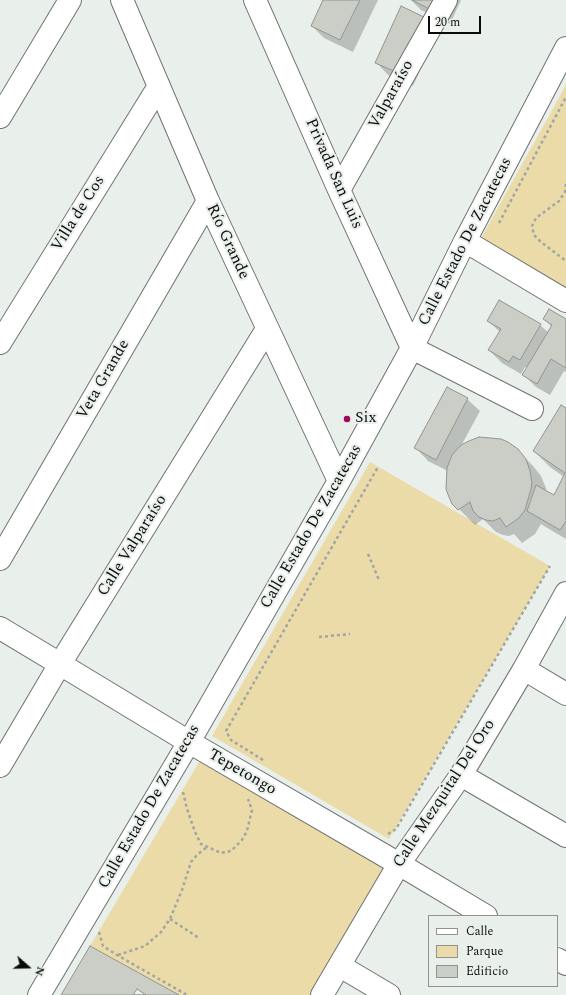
<!DOCTYPE html>
<html>
<head>
<meta charset="utf-8">
<style>
  body { margin:0 }
  #map { position:relative; width:566px; height:995px; overflow:hidden; background:#e9efeb; font-family:Spectral,serif }
  canvas { display:block }
  .legend { position:absolute; left:428px; top:915px; width:130px; height:72px; box-sizing:border-box; background:#e9efeb; border:1px solid #909491; margin:0; padding:5px 7px; list-style:none; font-size:12px; color:#0a0c0b }
  .legend li { display:flex; align-items:center; gap:8px; height:20px }
  .legend b { width:20px; border:1px solid #909491 }
  .north { position:absolute; left:8px; top:947px; width:40px; height:40px; -webkit-text-stroke:3px #e9efeb; paint-order:stroke; rotate:110deg; font-size:11px; font-weight:700; line-height:16px; text-align:center; color:#0a0c0b }
  .north::after { content:''; display:block; margin:auto; width:14px; height:18px; background:#0a0c0b; clip-path:polygon(50% 0,100% 100%,50% 72%,0 100%) }
  .scale { position:absolute; left:428px; top:16px; width:53px; height:18px; box-sizing:border-box; border:2px solid #0a0c0b; border-top:0; padding-left:5px; font-size:12px; line-height:14px; white-space:nowrap; color:#0a0c0b; -webkit-text-stroke:3px #e9efeb; paint-order:stroke }
</style>
</head>
<body>
<div id="map">
<canvas width="566" height="995"></canvas>
<ul class="legend">
<li><b style="height:5px;background:#fff"></b>Calle</li>
<li><b style="height:11px;background:#eadba8"></b>Parque</li>
<li><b style="height:11px;background:#cbcdc7"></b>Edificio</li>
</ul>
<div class="north">N</div>
<div class="scale">20 m</div>
</div>
<script>
const context = document.querySelector('canvas').getContext('2d');
context.lineJoin = 'round';
function fill(path, color) { context.fillStyle = color; context.fill(path, 'evenodd'); }
const toPath = rows => new Path2D(rows.map(r => 'M' + r).join(''));
function stroke(path, color, width, dash) { context.strokeStyle = color; context.lineWidth = width; context.lineCap = dash ? 'butt' : 'round'; context.setLineDash(dash || []); context.stroke(path); }
function write(font, color, halo, rows, align = 'center') {
  context.font = font + ' Spectral,serif'; context.lineWidth = 4; context.setLineDash([]); context.textBaseline = 'middle'; context.strokeStyle = halo; context.fillStyle = color; for (const [text, x, y, turn = 0] of rows) {
    context.save(); context.translate(x, y); context.rotate((+turn || 0) * Math.PI / 180); context.textAlign = isNaN(turn) ? turn : align; if (halo) context.strokeText(text, 0, 0); context.fillText(text, 0, 0); context.restore();
  }
}
const green = toPath([
  [566,85,566,292,479,242],
  [370,462,550,566,389,839,212,736],
  [202,757,387,867,311,995,179,995,90,946]
]);
const shadow = toPath([
  [325,0,378,0,353,52,324,38,312,26],
  [411,0,461,0,450,24,421,10],
  [438,31,413,86,388,75,376,62],
  [544,319,566,320,566,372,564,371,550,395,536,387,524,375,527,368,525,367,521,374,502,363,489,350,500,332,488,321,540,325,549,333,552,327],
  [467,399,480,411,461,446,517,450,533,466,541,476,546,488,546,492,554,496,564,477,550,467,534,451,566,409,566,539,544,526,541,524,535,534,522,543,514,534,509,536,503,535,496,532,483,519,475,525,459,509,448,471,428,461,416,448]
]);
const building = toPath([
  [323,0,360,0,340,40,311,26,323,0],
  [412,0,443,0,437,13,412,0],
  [401,6,426,18,401,74,375,63,401,6],
  [499,300,541,324,520,360,513,356,509,362,488,350,501,329,487,321,499,300],
  [549,309,566,319,566,368,551,359,537,384,522,375,552,325,543,319,549,309],
  [447,387,468,398,436,460,414,448,447,387],
  [561,405,566,408,566,521,560,530,527,511,536,485,554,495,565,473,533,451,561,405],
  [479,437,501,439,508,442,518,449,526,459,530,471,532,483,531,489,525,510,519,518,506,527,500,518,493,521,486,520,479,517,473,511,470,502,458,510,452,504,449,497,446,489,447,468,452,455,461,445,469,441,479,437],
  [90,946,179,995,61,995,90,946],
  [137,989,146,995,133,995,137,989]
]);
const path = toPath([
  [566,184,565,192,559,201,536,218,532,226,534,235,541,242,566,261],
  [499,223,566,97],
  [368,554,379,580],
  [319,637,350,634],
  [263,760,231,740,226,731,378,467],
  [183,792,187,809,195,832,201,844,221,853,231,851,242,840,247,831,252,810,248,799],
  [388,834,396,829,550,566],
  [170,919,199,938],
  [99,932,103,946,117,955,187,995],
  [118,955,145,946,161,932,170,919,182,890,191,862,197,855,207,847]
]);
const minor = toPath([
  [122,0,208,201,339,481],
  [255,0,339,190,412,348,532,409],
  [0,117,70,0],
  [339,190,446,0],
  [465,241,566,301],
  [0,343,159,86],
  [0,559,208,201],
  [0,628,60,664,189,742,399,864,486,916],
  [524,669,566,694],
  [0,766,60,664,267,329],
  [461,775,566,836],
  [557,959,566,964],
  [340,966,389,995],
  [39,995,189,742,339,481,412,348,465,241,566,48],
  [322,995,399,864,461,775,524,669,566,593]
]);
const markers = [
  [347,419,4,"#9c0b59"]
];
const streetNames = [
  ["Valparaíso",392,95,-61],
  ["Privada San Luis",333,174,66],
  ["Villa de Cos",79,214,-58],
  ["Río Grande",227,242,65],
  ["Calle Estado De Zacatecas",466,242,-63],
  ["Veta Grande",104,380,-60],
  ["Calle Estado De Zacatecas",312,527,-60],
  ["Calle Valparaíso",133,546,-58],
  ["Tepetongo",242,773,30],
  ["Calle Mezquital Del Oro",445,794,-57],
  ["Calle Estado De Zacatecas",150,807,-60]
];
const poiNames = [
  ["Six",355,419]
];
fill(green, '#eadba8');
fill(shadow, '#0003');
fill(building, '#cbcdc7');
stroke(building, '#92958f', 1);
stroke(minor, '#6e7370', 24);
stroke(path, '#a1a6a3', 2.5, [3, 3]);
stroke(minor, '#fff', 22);
for (const [x, y, r, color] of markers) { const dot = new Path2D(); dot.arc(x, y, r, 0, 2 * Math.PI); context.fillStyle = color; context.fill(dot); stroke(dot, '#e9efeb', 1.5); }
write('16px', '#0a0c0b', '#e9efeb', streetNames);
write('16px', '#0a0c0b', '#e9efeb', poiNames, 'left');
</script>
</body>
</html>
